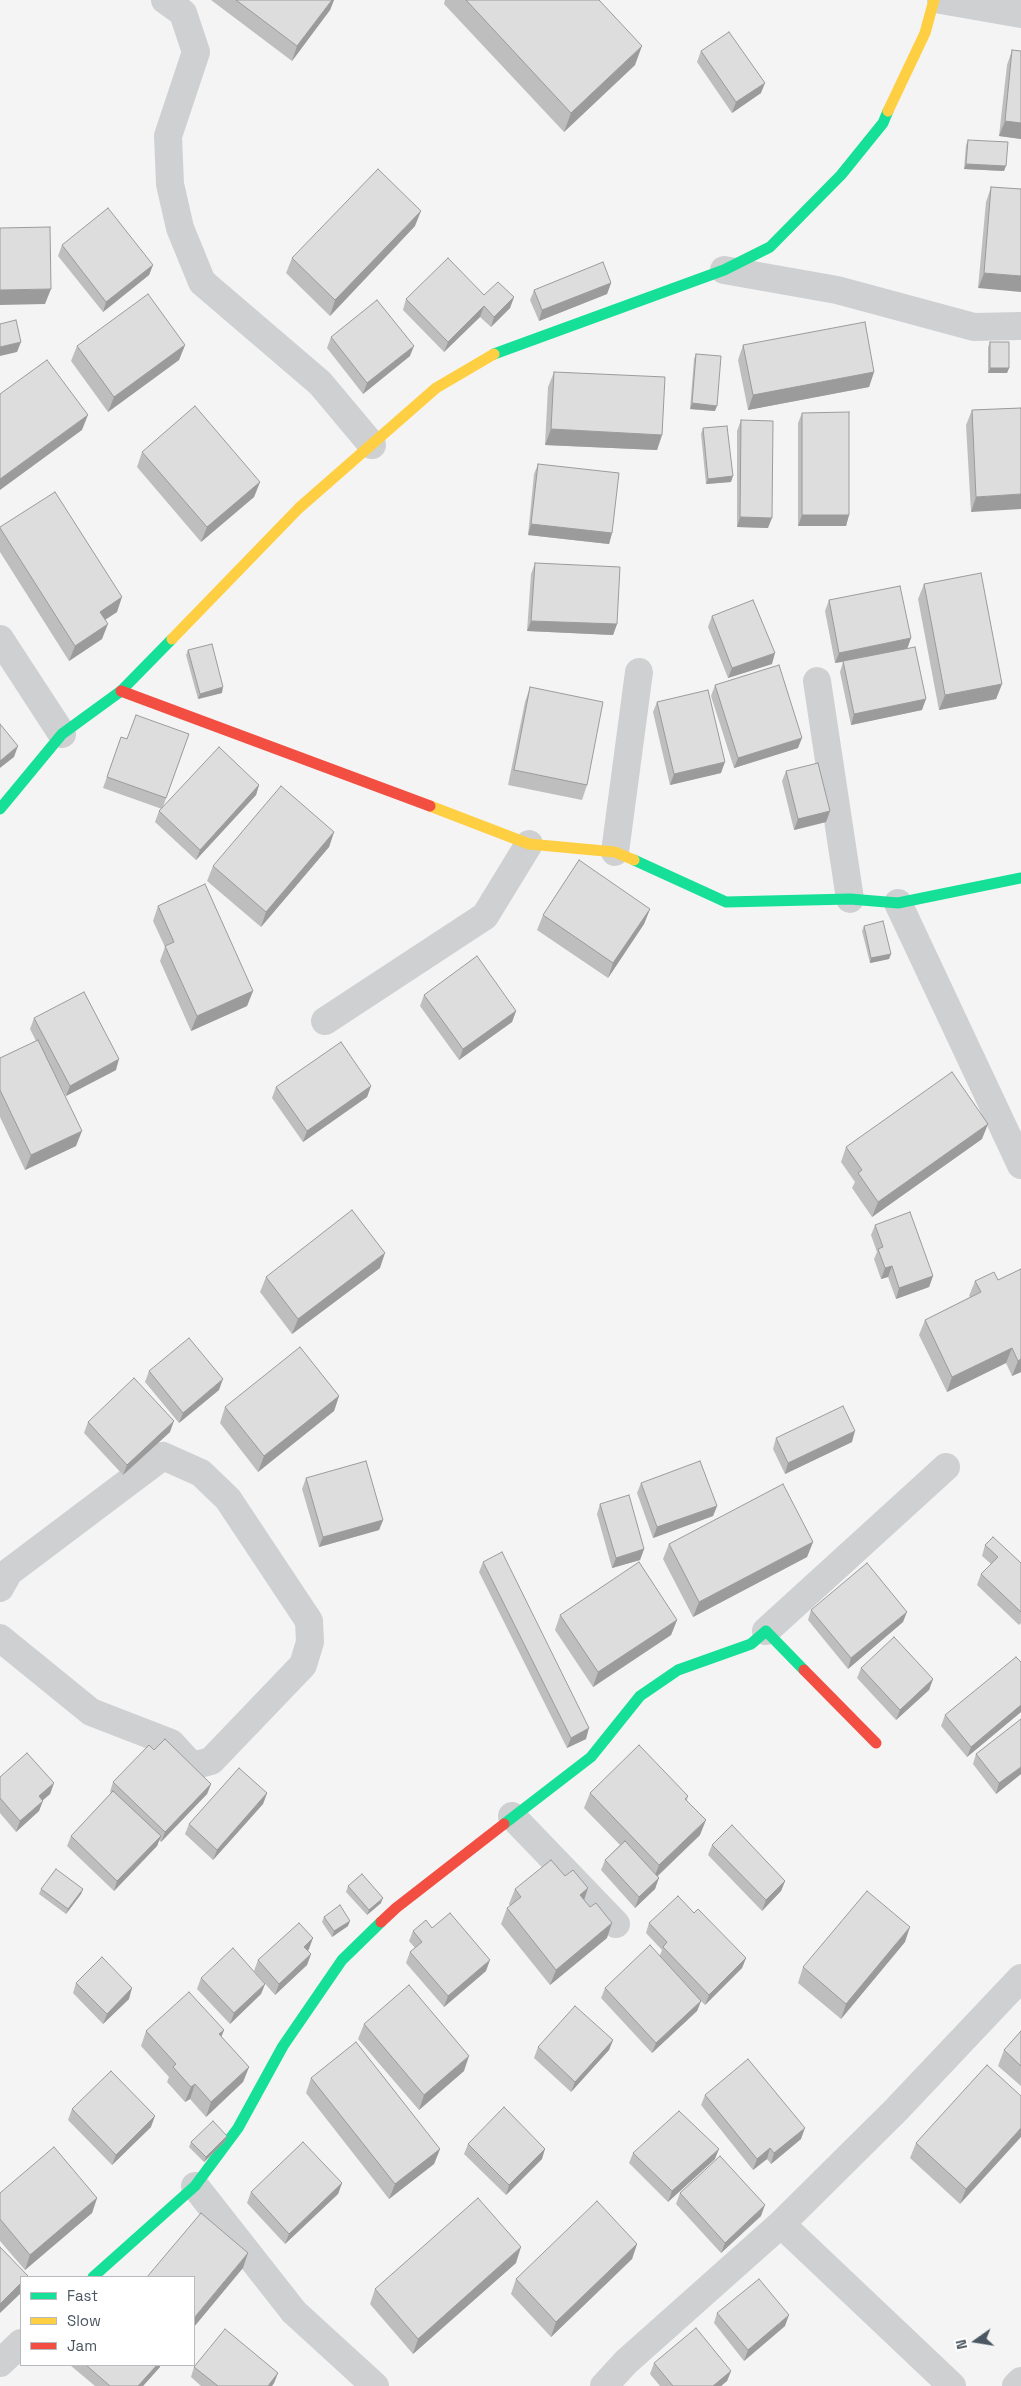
<!DOCTYPE html>
<html>
<head>
<meta charset="utf-8">
<style>
  body { margin:0 }
  #map { position:relative; width:1021px; height:2386px; overflow:hidden; background:#f4f4f4; font-family:"Space Grotesk",sans-serif }
  canvas { display:block }
  .legend { position:absolute; left:20px; top:2276px; width:175px; height:90px; box-sizing:border-box; background:#fff; border:1px solid #b7bbc0; margin:0; padding:6px 9px; list-style:none; font-size:15px; color:#4a5661 }
  .legend li { display:flex; align-items:center; gap:10px; height:25px }
  .legend b { width:25px; border:1px solid #b7bbc0 }
  .north { position:absolute; left:951px; top:2316px; width:50px; height:50px; -webkit-text-stroke:4px #fff; paint-order:stroke; rotate:257deg; font-size:14px; font-weight:700; line-height:20px; text-align:center; color:#4a5661 }
  .north::after { content:''; display:block; margin:auto; width:18px; height:22px; background:#4a5661; clip-path:polygon(50% 0,100% 100%,50% 72%,0 100%) }
</style>
</head>
<body>
<div id="map">
<canvas width="1021" height="2386"></canvas>
<ul class="legend">
<li><b style="height:6px;background:#16e098"></b>Fast</li>
<li><b style="height:6px;background:#ffcf43"></b>Slow</li>
<li><b style="height:6px;background:#f24e42"></b>Jam</li>
</ul>
<div class="north">N</div>
</div>
<script>
const context = document.querySelector('canvas').getContext('2d');
context.lineJoin = 'round';
const toPath = rows => new Path2D(rows.map(r => 'M' + r).join(''));
function stroke(path, color, width, dash) { context.strokeStyle = color; context.lineWidth = width; context.lineCap = dash ? 'butt' : 'round'; context.setLineDash(dash || []); context.stroke(path); }
function fill(path, color) { context.fillStyle = color; context.fill(path, 'evenodd'); }
const street = toPath([
  [165,0,183,13,196,52,168,136,170,184,180,228,202,282,320,383,372,445],
  [941,0,1021,14],
  [724,270,837,290,974,327,1021,326],
  [0,639,62,734],
  [817,681,850,899],
  [615,852,639,672],
  [898,903,1021,1165],
  [325,1021,485,916,529,844],
  [0,1588,9,1572,163,1456,201,1473,228,1499,309,1621,310,1642,303,1665,211,1761,192,1766,171,1743,91,1712,0,1638],
  [766,1631,946,1467],
  [512,1816,616,1924],
  [195,2186,294,2312,375,2386],
  [781,2224,952,2386],
  [0,2363,21,2343],
  [604,2386,626,2362,781,2224,896,2110,1021,1978],
  [1016,2386,1021,2381]
]);
const fast = toPath([
  [494,354,724,270,770,247,841,175,883,123,888,111],
  [0,809,62,734,121,691,172,639],
  [634,860,726,902,850,899,898,903,1021,878],
  [504,1824,591,1757,640,1696,678,1670,751,1644,766,1631,804,1670],
  [93,2277,195,2186,238,2128,283,2046,342,1960,381,1922]
]);
const slow = toPath([
  [888,111,925,33,934,0],
  [172,639,299,508,436,388,494,354],
  [430,806,529,844,615,852,634,860]
]);
const jam = toPath([
  [121,691,430,806],
  [804,1670,876,1743],
  [381,1922,396,1908,504,1824]
]);
const wall = toPath([
  [211,0,334,0,330,10,292,61],
  [445,0,599,0,635,65,564,132,444,4],
  [1012,50,1021,139,999,136,1007,65],
  [701,51,761,93,732,113,697,62],
  [968,140,1004,171,964,169,966,145],
  [991,187,1021,189,978,288,986,202],
  [415,226,330,316,286,273,292,258],
  [62,245,153,265,149,275,103,312,58,256],
  [611,283,607,294,539,321,530,300,534,290],
  [484,295,514,297,510,308,491,327,480,317,444,352,403,310,406,299],
  [331,337,410,356,363,394,327,348],
  [990,342,1009,368,1007,373,988,373,988,347],
  [185,345,179,360,108,412,71,361,77,346],
  [743,345,874,372,869,387,748,410,738,360],
  [696,354,715,411,690,409,694,359],
  [554,372,662,435,657,450,545,445,548,387],
  [1021,408,971,512,966,425,972,410],
  [802,413,849,515,846,526,798,526,798,423],
  [741,420,768,528,737,527,737,431],
  [703,428,731,482,706,484,701,434],
  [142,452,260,482,254,497,201,542,137,467],
  [538,464,612,533,609,544,528,535,534,474],
  [0,527,117,612,105,620,102,639,69,661,0,552],
  [535,563,617,624,613,635,527,631,531,574],
  [924,584,1002,684,996,699,939,710,918,599],
  [829,600,911,638,907,649,922,710,851,725,840,672,843,662,835,663,825,611],
  [712,616,772,664,728,678,708,627],
  [188,650,222,693,198,699,186,655],
  [715,685,798,748,734,768,711,696],
  [530,687,587,785,582,800,508,785,525,702],
  [657,702,721,773,670,785,653,712],
  [189,734,163,807,259,785,256,795,196,860,155,822,159,811,162,809,103,788,121,737,127,739],
  [786,771,830,811,826,822,794,830,782,781],
  [334,832,329,847,261,927,207,881,213,866],
  [158,906,253,991,247,1006,191,1031,160,961,165,947,153,921],
  [650,909,644,924,608,978,537,930,543,915],
  [864,926,891,954,889,959,870,963,862,931],
  [424,995,516,1011,512,1022,459,1060,420,1006],
  [34,1018,116,1070,66,1096,59,1083,76,1146,25,1170,0,1117,0,1058,36,1041,30,1029],
  [371,1086,367,1097,303,1142,272,1098,276,1087],
  [982,1139,872,1217,852,1188,855,1182,841,1162,846,1147],
  [875,1225,933,1276,929,1287,896,1299,888,1277,881,1279,874,1259,877,1252,871,1235],
  [380,1268,292,1334,260,1292,266,1277],
  [1021,1269,1021,1372,1012,1376,1006,1363,947,1392,919,1335,925,1320,970,1297,969,1296,975,1281,998,1280],
  [149,1371,219,1390,179,1423,145,1382],
  [339,1396,334,1411,258,1472,220,1423,225,1407],
  [88,1422,170,1432,123,1475,84,1433],
  [776,1438,852,1442,785,1474,773,1449],
  [306,1478,383,1520,379,1530,319,1547,302,1489],
  [641,1483,717,1506,713,1516,653,1538,637,1493],
  [600,1504,644,1549,640,1560,612,1568,597,1514],
  [813,1542,807,1557,693,1617,663,1559,669,1544],
  [985,1545,1021,1563,1021,1623,1019,1625,977,1585,981,1574,991,1564,982,1556],
  [483,1562,586,1739,567,1748,479,1572],
  [811,1610,903,1622,848,1669,808,1620],
  [560,1615,677,1620,671,1635,593,1687,555,1630],
  [1021,1662,1021,1712,967,1757,941,1726,945,1715],
  [861,1668,933,1679,929,1690,896,1720,857,1678],
  [154,1750,211,1784,207,1794,161,1842,159,1840,157,1846,114,1891,67,1846,71,1836,111,1793,110,1792,113,1782],
  [976,1754,1021,1774,996,1794,973,1764],
  [0,1777,54,1783,50,1794,42,1801,39,1811,16,1832,0,1813],
  [267,1793,263,1804,213,1860,185,1834,189,1824],
  [590,1793,688,1796,687,1800,700,1835,658,1876,655,1889,635,1908,601,1870,605,1860,620,1845,584,1808],
  [712,1845,785,1881,781,1891,762,1911,708,1855],
  [565,1876,588,1888,584,1900,607,1938,550,1985,501,1924,507,1908,510,1906,509,1904,515,1889],
  [348,1886,381,1903,367,1915,346,1892],
  [41,1889,83,1889,81,1894,66,1914,39,1894],
  [694,1913,746,1958,742,1968,705,2005,701,2001,697,2011,652,2053,601,1998,605,1988,660,1955,662,1950,646,1933,649,1923],
  [324,1917,348,1926,332,1937,322,1922],
  [432,1928,486,1971,444,2007,406,1963,410,1952,415,1948,409,1941,413,1931],
  [905,1942,841,2019,798,1983,803,1967],
  [309,1949,308,1951,311,1954,307,1965,275,1995,254,1971,258,1960],
  [201,1978,265,1984,261,1994,230,2024,197,1989],
  [76,1983,129,1999,103,2024,73,1993],
  [364,2024,464,2071,419,2110,358,2039],
  [224,2030,221,2037,249,2067,243,2082,206,2117,190,2099,185,2102,167,2082,169,2077,141,2046,146,2031],
  [1021,2031,1021,2086,998,2066,1004,2050],
  [613,2040,609,2050,571,2092,534,2058,538,2047],
  [311,2078,440,2149,434,2164,389,2199,306,2093],
  [705,2095,801,2139,771,2164,767,2159,753,2170,701,2105],
  [1021,2096,960,2204,910,2158,916,2143],
  [72,2109,151,2127,112,2165,68,2120],
  [227,2136,225,2141,204,2162,189,2147,191,2142],
  [468,2144,542,2159,506,2195,464,2154],
  [633,2153,715,2159,668,2202,629,2163],
  [342,2183,338,2194,285,2244,247,2203,251,2192],
  [0,2193,97,2198,92,2213,25,2270,0,2241],
  [680,2193,761,2216,721,2253,676,2204],
  [637,2244,632,2259,551,2337,511,2294,516,2279],
  [516,2263,413,2354,370,2304,375,2289],
  [717,2313,785,2326,744,2361,714,2323],
  [654,2363,731,2371,727,2381,721,2386,660,2386,650,2374],
  [70,2365,160,2365,160,2367,143,2386,95,2386],
  [194,2367,278,2373,274,2383,272,2386,201,2386,191,2377]
]);
const shadedWall = toPath([
  [332,0,334,0,330,10,292,61,297,46],
  [642,46,635,65,564,132,571,113],
  [765,83,761,93,732,113,736,102],
  [1005,121,1021,123,1021,139,999,136],
  [966,164,1006,166,1004,171,964,169],
  [421,211,415,226,330,316,335,300],
  [153,265,149,275,103,312,106,302],
  [984,273,1021,276,1021,292,978,288],
  [611,283,607,294,539,321,542,310],
  [51,289,45,304,0,305,0,290],
  [514,297,510,308,491,327,494,317],
  [484,306,480,317,444,352,448,342],
  [21,342,17,352,0,356,0,347],
  [185,345,179,360,108,412,114,397],
  [414,346,410,356,363,394,367,383],
  [990,368,1009,368,1007,373,988,373],
  [874,372,869,387,748,410,753,395],
  [692,403,717,406,715,411,690,409],
  [88,415,82,430,0,490,0,479],
  [551,429,662,435,657,450,545,445],
  [733,476,731,482,706,484,708,479],
  [260,482,254,497,201,542,207,527],
  [1021,494,1021,509,971,512,976,497],
  [802,515,849,515,846,526,798,526],
  [740,517,772,518,768,528,737,527],
  [531,524,612,533,609,544,528,535],
  [122,597,117,612,94,627,100,612],
  [531,621,617,624,613,635,527,631],
  [108,624,102,639,69,661,75,646],
  [911,638,907,649,835,663,839,653],
  [775,653,772,664,728,678,732,668],
  [1002,684,996,699,939,710,945,695],
  [223,687,222,693,198,699,200,694],
  [926,699,922,710,851,725,854,714],
  [802,738,798,748,734,768,738,758],
  [18,746,14,757,0,768,0,761],
  [725,762,721,773,670,785,674,774],
  [259,785,256,795,196,860,200,850],
  [830,811,826,822,794,830,798,819],
  [334,832,329,847,261,927,266,912],
  [650,909,644,924,608,978,613,963],
  [891,954,889,959,870,963,871,958],
  [253,991,247,1006,191,1031,197,1016],
  [516,1011,512,1022,459,1060,463,1049],
  [119,1059,116,1070,66,1096,70,1086],
  [371,1086,367,1097,303,1142,307,1131],
  [988,1124,982,1139,872,1217,878,1202],
  [82,1131,76,1146,25,1170,31,1155],
  [385,1253,380,1268,292,1334,298,1319],
  [892,1266,888,1277,881,1279,885,1268],
  [933,1276,929,1287,896,1299,899,1288],
  [1012,1348,1006,1363,947,1392,952,1377],
  [1021,1359,1021,1372,1012,1376,1018,1361],
  [223,1379,219,1390,179,1423,183,1413],
  [339,1396,334,1411,258,1472,264,1456],
  [174,1421,170,1432,123,1475,127,1465],
  [855,1431,852,1442,785,1474,788,1463],
  [717,1506,713,1516,653,1538,657,1527],
  [383,1520,379,1530,319,1547,323,1537],
  [813,1542,807,1557,693,1617,699,1602],
  [644,1549,640,1560,612,1568,616,1558],
  [907,1612,903,1622,848,1669,851,1658],
  [677,1620,671,1635,593,1687,598,1672],
  [933,1679,929,1690,896,1720,900,1710],
  [1021,1705,1021,1712,967,1757,971,1747],
  [589,1728,586,1739,567,1748,571,1738],
  [1021,1767,1021,1774,996,1794,999,1783],
  [54,1783,50,1794,35,1807,39,1796],
  [211,1784,207,1794,161,1842,165,1832],
  [267,1793,263,1804,213,1860,217,1850],
  [43,1801,39,1811,16,1832,20,1821],
  [706,1820,700,1835,653,1880,659,1865],
  [161,1836,157,1846,114,1891,117,1881],
  [659,1878,655,1889,635,1908,639,1897],
  [785,1881,781,1891,762,1911,766,1900],
  [588,1888,583,1903,580,1895],
  [83,1889,81,1894,66,1914,68,1909],
  [383,1898,381,1903,367,1915,369,1910],
  [350,1921,348,1926,332,1937,334,1931],
  [612,1923,607,1938,550,1985,556,1970],
  [910,1927,905,1942,841,2019,846,2004],
  [313,1938,309,1949,300,1957,304,1947],
  [311,1954,307,1965,275,1995,279,1984],
  [746,1958,742,1968,705,2005,709,1995],
  [490,1960,486,1971,444,2007,448,1996],
  [265,1984,261,1994,230,2024,234,2013],
  [132,1988,129,1999,103,2024,107,2014],
  [701,2001,697,2011,652,2053,656,2043],
  [224,2030,218,2045,219,2034],
  [613,2040,609,2050,571,2092,575,2082],
  [469,2056,464,2071,419,2110,424,2095],
  [249,2067,243,2082,206,2117,211,2102],
  [195,2084,190,2099,185,2102,191,2087],
  [155,2116,151,2127,112,2165,116,2155],
  [805,2128,801,2139,771,2164,774,2153],
  [1021,2128,1021,2137,960,2204,966,2189],
  [227,2136,225,2141,204,2162,206,2157],
  [770,2148,767,2159,753,2170,757,2159],
  [440,2149,434,2164,389,2199,395,2184],
  [545,2149,542,2159,506,2195,509,2185],
  [719,2149,715,2159,668,2202,672,2191],
  [342,2183,338,2194,285,2244,289,2234],
  [97,2198,92,2213,25,2270,30,2255],
  [765,2205,761,2216,721,2253,725,2243],
  [637,2244,632,2259,551,2337,556,2322],
  [521,2247,516,2263,413,2354,418,2339],
  [248,2253,243,2268,194,2327,194,2318],
  [21,2283,21,2293,0,2313,0,2304],
  [789,2315,785,2326,744,2361,748,2350],
  [157,2365,160,2365,160,2367,143,2386,138,2386],
  [731,2371,727,2381,721,2386,713,2386],
  [278,2373,274,2383,272,2386,268,2386]
]);
const building = toPath([
  [236,0,332,0,297,46,236,0],
  [466,0,599,0,642,46,571,113,466,0],
  [729,32,765,83,736,102,701,51,729,32],
  [1012,50,1021,51,1021,123,1005,121,1012,50],
  [968,140,1008,142,1006,166,966,164,968,140],
  [378,169,421,211,335,300,292,258,378,169],
  [991,187,1021,189,1021,276,984,273,991,187],
  [108,208,153,265,106,302,62,245,108,208],
  [50,227,51,289,0,290,0,228,50,227],
  [448,258,484,295,498,282,514,297,494,317,484,306,448,342,406,299,448,258],
  [603,262,611,283,542,310,534,290,603,262],
  [148,294,185,345,114,397,77,346,148,294],
  [377,300,414,346,367,383,331,337,377,300],
  [16,320,21,342,0,347,0,324,16,320],
  [865,322,874,372,753,395,743,345,865,322],
  [990,342,1009,342,1009,368,990,368,990,342],
  [696,354,721,356,717,406,692,403,696,354],
  [47,360,88,415,0,479,0,394,47,360],
  [554,372,665,377,662,435,551,429,554,372],
  [195,406,260,482,207,527,142,452,195,406],
  [1021,408,1021,494,976,497,972,410,1021,408],
  [849,412,849,515,802,515,802,413,849,412],
  [741,420,773,421,772,518,740,517,741,420],
  [727,426,733,476,708,479,703,428,727,426],
  [538,464,619,473,612,533,531,524,538,464],
  [55,492,122,597,100,612,108,624,75,646,0,528,0,527,55,492],
  [535,563,620,567,617,624,531,621,535,563],
  [981,573,1002,684,945,695,924,584,981,573],
  [900,586,911,638,839,653,829,600,900,586],
  [753,600,775,653,732,668,712,616,753,600],
  [212,644,223,687,200,694,188,650,212,644],
  [915,647,926,699,854,714,843,661,915,647],
  [779,665,802,738,738,758,715,685,779,665],
  [530,687,603,702,587,785,514,770,530,687],
  [708,690,725,762,674,774,657,702,708,690],
  [136,715,189,734,166,798,107,777,121,737,127,739,136,715],
  [0,724,18,746,0,761,0,724],
  [219,747,259,785,200,850,159,811,219,747],
  [818,763,830,811,798,819,786,771,818,763],
  [281,786,334,832,266,912,213,866,281,786],
  [579,860,650,909,613,963,543,915,579,860],
  [205,884,253,991,197,1016,165,946,174,942,158,906,205,884],
  [883,921,891,954,871,958,864,926,883,921],
  [477,956,516,1011,463,1049,424,995,477,956],
  [84,992,119,1059,70,1086,34,1018,84,992],
  [38,1040,82,1131,31,1155,0,1090,0,1058,38,1040],
  [341,1042,371,1086,307,1131,276,1087,341,1042],
  [952,1072,988,1124,878,1202,858,1173,862,1170,846,1147,952,1072],
  [352,1210,385,1253,298,1319,266,1277,352,1210],
  [910,1212,933,1276,899,1288,892,1266,885,1268,878,1249,883,1247,875,1225,910,1212],
  [1021,1269,1021,1359,1018,1361,1012,1348,952,1377,925,1320,981,1292,975,1281,994,1272,998,1280,1021,1269],
  [189,1338,223,1379,183,1413,149,1371,189,1338],
  [300,1347,339,1396,264,1456,225,1407,300,1347],
  [134,1378,174,1421,127,1465,88,1422,134,1378],
  [843,1406,855,1431,788,1463,776,1438,843,1406],
  [366,1461,383,1520,323,1537,306,1478,366,1461],
  [700,1461,717,1506,657,1527,641,1483,700,1461],
  [783,1484,813,1542,699,1602,669,1544,783,1484],
  [629,1495,644,1549,616,1558,600,1504,629,1495],
  [993,1537,1021,1563,1021,1612,981,1574,998,1557,985,1545,993,1537],
  [502,1552,589,1728,571,1738,483,1562,502,1552],
  [639,1562,677,1620,598,1672,560,1615,639,1562],
  [867,1563,907,1612,851,1658,811,1610,867,1563],
  [894,1637,933,1679,900,1710,861,1668,894,1637],
  [1016,1657,1021,1662,1021,1705,971,1747,945,1715,1016,1657],
  [1021,1719,1021,1767,999,1783,976,1754,1021,1719],
  [165,1739,211,1784,165,1832,113,1782,149,1745,154,1750,165,1739],
  [639,1745,688,1796,685,1799,706,1820,659,1865,590,1793,639,1745],
  [27,1753,54,1783,39,1796,43,1801,20,1821,0,1798,0,1777,27,1753],
  [239,1768,267,1793,217,1850,189,1824,239,1768],
  [113,1791,161,1836,117,1881,71,1836,113,1791],
  [732,1825,785,1881,766,1900,712,1845,732,1825],
  [625,1841,659,1878,639,1897,605,1860,625,1841],
  [551,1860,565,1876,573,1870,588,1888,580,1895,590,1907,596,1903,612,1923,556,1970,507,1908,521,1897,515,1889,551,1860],
  [56,1869,83,1889,68,1909,41,1889,56,1869],
  [362,1874,383,1898,369,1910,348,1886,362,1874],
  [867,1891,910,1927,846,2004,803,1967,867,1891],
  [678,1896,694,1913,698,1909,746,1958,709,1995,663,1947,667,1942,649,1923,678,1896],
  [340,1905,350,1921,334,1931,324,1917,340,1905],
  [450,1913,490,1960,448,1996,410,1952,422,1942,413,1931,426,1920,432,1928,450,1913],
  [299,1923,313,1938,304,1947,311,1954,279,1984,258,1960,299,1923],
  [650,1945,701,2001,656,2043,605,1988,650,1945],
  [233,1948,265,1984,234,2013,201,1978,233,1948],
  [102,1957,132,1988,107,2014,76,1983,102,1957],
  [409,1985,469,2056,424,2095,364,2024,409,1985],
  [189,1992,224,2030,219,2034,249,2067,211,2102,195,2084,191,2087,173,2067,176,2064,146,2031,189,1992],
  [575,2006,613,2040,575,2082,538,2047,575,2006],
  [1021,2031,1021,2066,1004,2050,1021,2031],
  [356,2042,440,2149,395,2184,311,2078,356,2042],
  [748,2059,805,2128,774,2153,770,2148,757,2159,705,2095,748,2059],
  [987,2065,1021,2096,1021,2128,966,2189,916,2143,987,2065],
  [111,2071,155,2116,116,2155,72,2109,111,2071],
  [504,2107,545,2149,509,2185,468,2144,504,2107],
  [679,2111,719,2149,672,2191,633,2153,679,2111],
  [213,2121,227,2136,206,2157,191,2142,213,2121],
  [303,2142,342,2183,289,2234,251,2192,303,2142],
  [54,2147,97,2198,30,2255,0,2219,0,2193,54,2147],
  [720,2156,765,2205,725,2243,680,2193,720,2156],
  [478,2198,521,2247,418,2339,375,2289,478,2198],
  [597,2201,637,2244,556,2322,516,2279,597,2201],
  [201,2213,248,2253,194,2318,194,2277,147,2277,201,2213],
  [0,2247,28,2276,27,2277,21,2277,21,2283,0,2304,0,2247],
  [759,2279,789,2315,748,2350,717,2313,759,2279],
  [696,2328,731,2371,713,2386,673,2386,654,2363,696,2328],
  [225,2329,278,2373,268,2386,218,2386,194,2367,225,2329],
  [86,2365,157,2365,138,2386,110,2386,86,2365]
]);
stroke(street, '#ced0d2', 28);
stroke(fast, '#16e098', 11);
stroke(slow, '#ffcf43', 11);
stroke(jam, '#f24e42', 11);
fill(wall, '#bebebf');
fill(shadedWall, '#9b9b9b');
fill(building, '#ddddde');
stroke(building, '#9b9b9b', 1);
</script>
</body>
</html>
